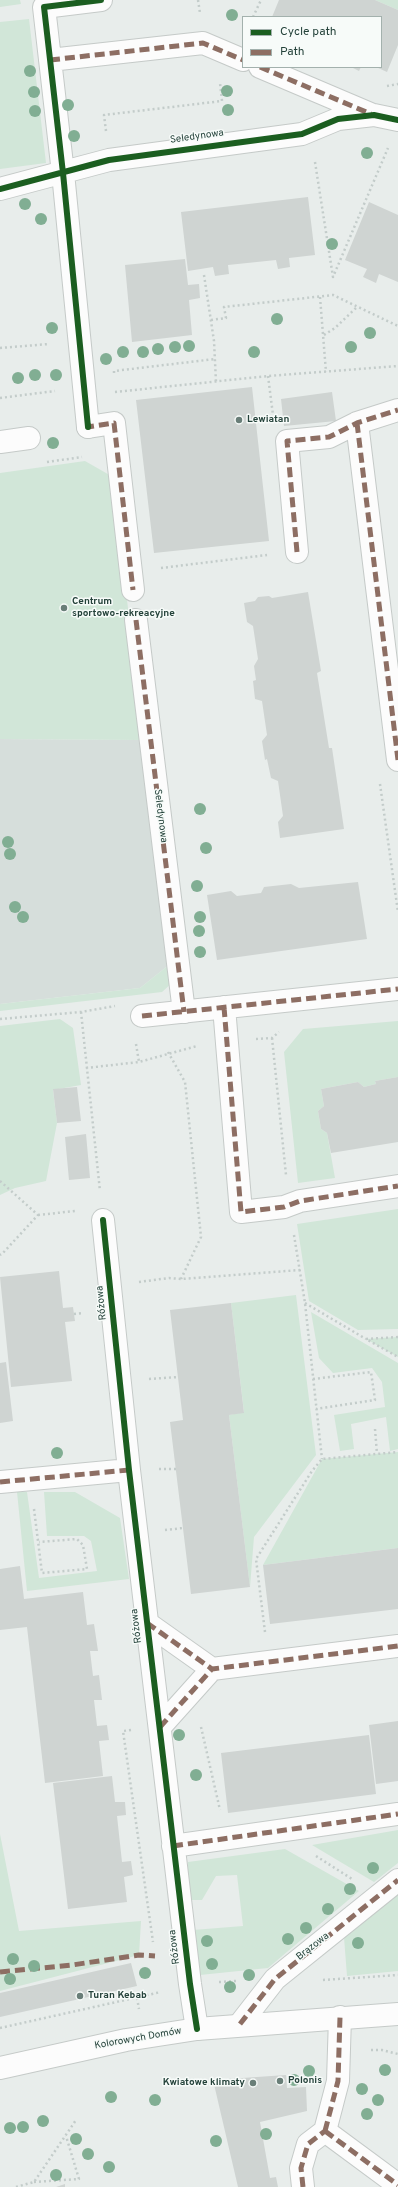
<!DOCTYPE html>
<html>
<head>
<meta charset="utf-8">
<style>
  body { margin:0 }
  #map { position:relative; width:398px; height:2187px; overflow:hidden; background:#e8edeb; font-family:Overpass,sans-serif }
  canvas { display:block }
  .legend { position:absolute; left:242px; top:16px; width:140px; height:52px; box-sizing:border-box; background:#f7fbf9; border:1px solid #a3b1ad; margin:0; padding:5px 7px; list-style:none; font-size:12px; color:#24423a }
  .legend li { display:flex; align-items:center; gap:8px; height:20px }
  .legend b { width:20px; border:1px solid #a3b1ad }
</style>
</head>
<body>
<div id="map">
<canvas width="398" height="2187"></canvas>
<ul class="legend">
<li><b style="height:5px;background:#1b5e20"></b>Cycle path</li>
<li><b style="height:5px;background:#8d6e63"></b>Path</li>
</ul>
</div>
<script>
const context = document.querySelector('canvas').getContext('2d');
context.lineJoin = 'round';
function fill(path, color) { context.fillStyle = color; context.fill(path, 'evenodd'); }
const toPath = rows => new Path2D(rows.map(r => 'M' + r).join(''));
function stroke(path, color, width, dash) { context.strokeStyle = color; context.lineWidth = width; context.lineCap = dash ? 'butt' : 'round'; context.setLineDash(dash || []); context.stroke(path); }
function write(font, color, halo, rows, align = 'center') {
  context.font = font + ' Overpass,sans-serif'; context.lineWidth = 3; context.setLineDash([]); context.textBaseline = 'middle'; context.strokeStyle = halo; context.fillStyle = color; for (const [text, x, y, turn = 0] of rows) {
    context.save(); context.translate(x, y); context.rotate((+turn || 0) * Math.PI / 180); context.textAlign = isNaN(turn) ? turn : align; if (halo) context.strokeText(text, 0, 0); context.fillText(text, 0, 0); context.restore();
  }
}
const built = toPath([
  [0,739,143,740,170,964,140,988,0,1004]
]);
const green = toPath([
  [0,0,20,0,21,4,0,7],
  [375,0,398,0,398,10],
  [29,19,46,163,0,169,0,22],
  [85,461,113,477,143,740,0,739,0,473],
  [170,964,172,983,162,992,0,1011,0,1004,140,988],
  [60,1019,73,1028,81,1085,53,1090,57,1123,46,1181,15,1188,0,1195,0,1026],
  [398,1021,398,1077,375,1081,376,1084,364,1087,358,1082,321,1089,324,1106,318,1111,321,1129,327,1133,335,1178,298,1183,284,1052,303,1029],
  [398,1209,398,1329,358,1330,309,1301,297,1224],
  [296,1295,316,1455,254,1537,250,1587,229,1415,244,1412,231,1303],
  [311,1312,398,1363,398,1449,390,1451,386,1417,351,1424,354,1449,340,1451,334,1415,385,1407,382,1382,372,1368,333,1373,319,1358],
  [398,1337,398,1357,366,1339],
  [398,1452,398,1548,263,1565,322,1459],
  [17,1492,27,1492,39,1578,97,1571,91,1541,84,1536,47,1536,44,1492,75,1492,120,1518,129,1579,27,1591],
  [398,1830,398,1863,374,1882,312,1845],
  [0,1834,19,1931,141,1921,139,1955,0,1991],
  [285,1849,359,1891,268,1968,200,1975,193,1930,243,1926,237,1875,216,1876,202,1900,188,1900,188,1862],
  [398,1892,398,1971,347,1976,344,1937]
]);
const building = toPath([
  [279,0,375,0,398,10,398,45,387,72,376,67,381,67,381,17,272,17],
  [351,67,361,67,359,71],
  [308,197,315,255,289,258,290,267,278,269,276,260,228,265,229,274,215,276,213,267,188,271,181,212],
  [369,202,398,215,398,282,379,274,376,283,363,277,367,269,345,260],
  [185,259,188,285,199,284,200,298,189,300,192,335,132,342,125,265],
  [252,387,269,541,154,553,136,400],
  [332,392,336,421,284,426,281,399],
  [308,592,321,671,317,673,329,748,332,748,344,829,280,838,278,822,283,816,278,781,271,778,267,759,265,760,262,741,267,735,262,701,255,699,253,681,256,680,254,666,258,659,253,626,247,622,244,603,255,601,258,597,269,596,272,598],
  [358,882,367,939,217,960,207,895,231,891,237,896,261,893,264,887,291,884,299,888],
  [398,1077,398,1142,331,1153,327,1133,321,1129,318,1111,324,1106,321,1089,358,1082,364,1087,376,1084,375,1081],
  [77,1087,81,1121,57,1123,53,1089],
  [86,1134,90,1178,69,1180,65,1137],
  [59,1271,63,1308,73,1307,75,1321,65,1322,72,1381,11,1387,0,1277],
  [231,1303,244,1413,229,1415,250,1587,191,1594,170,1422,183,1420,170,1310],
  [6,1362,13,1421,0,1423,0,1363],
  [398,1548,398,1609,270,1624,263,1565],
  [20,1566,24,1599,83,1592,87,1625,94,1624,98,1651,90,1651,93,1676,99,1675,102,1700,94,1700,97,1726,107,1725,109,1740,99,1741,103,1776,45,1783,27,1627,0,1630,0,1569],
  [398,1721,398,1781,376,1784,369,1725],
  [369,1735,376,1794,228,1813,221,1753],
  [112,1776,115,1802,125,1802,126,1815,117,1816,122,1862,131,1861,133,1875,124,1877,127,1902,68,1909,53,1783],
  [131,1963,137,1986,0,2017,0,1993],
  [286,2075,287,2088,306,2087,307,2111,260,2122,270,2178,276,2177,278,2187,238,2187,213,2080],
  [65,2184,65,2187,56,2187]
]);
const path = toPath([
  [198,0,200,13],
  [253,17,261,0],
  [387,86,398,84],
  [106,131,104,115,222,101,220,83],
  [315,162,333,277,388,148],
  [204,275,214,341,216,382],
  [320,297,326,372],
  [211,320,226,318,224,307,333,295,398,326],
  [324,335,335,328,357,307],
  [0,348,49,344],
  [114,373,114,371,215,359],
  [268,376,273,415],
  [115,392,268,376,398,366],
  [0,398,55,391],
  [47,462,82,457],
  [161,568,267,555],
  [380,784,398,912],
  [81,1012,100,1191],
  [0,1019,81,1012,115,1006],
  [272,1038,286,1175],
  [256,1039,272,1038,279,1032],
  [136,1044,139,1062],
  [168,1052,185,1082,201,1237,181,1279],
  [86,1068,139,1062,197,1046],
  [0,1181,38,1215,2,1254,0,1255],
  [38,1215,75,1211],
  [294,1235,305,1303,322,1459],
  [139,1282,169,1278,181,1279,300,1270],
  [305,1303,366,1339],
  [74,1314,83,1313],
  [398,1337,366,1339,398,1357],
  [149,1379,178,1377],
  [313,1379,371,1372,375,1400,316,1409],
  [375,1429,377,1454],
  [159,1469,176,1469],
  [34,1509,42,1573,87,1569,83,1545,77,1539,39,1542],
  [165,1530,183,1528],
  [265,1632,256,1559,312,1471,322,1459,398,1452],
  [201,1727,220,1810],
  [131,1730,123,1731,153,1942],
  [316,1856,352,1879],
  [323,1980,398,1975],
  [219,1982,236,1981],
  [137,1998,139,2009],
  [0,2028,161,1992],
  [371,2050,382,2050,398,2054],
  [34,2182,79,2179,66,2136],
  [16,2187,34,2182,76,2120]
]);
const pedestrian = toPath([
  [88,427,114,423,133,590],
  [136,620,184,1012]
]);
const minor = toPath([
  [50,60,203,43,243,60],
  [260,67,373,115],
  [0,189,109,160,302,134,338,119,374,115,398,120],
  [357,423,398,760],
  [88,427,63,173,44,7,101,0],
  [0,442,29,438],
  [297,552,287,441,329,437,357,423,398,410],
  [224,1007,241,1212,284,1207,300,1201,398,1186],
  [142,1016,398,989],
  [103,1220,129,1470,190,1984,197,2029],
  [0,1482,129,1470],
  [147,1623,212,1669],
  [160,1727,212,1669,398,1646],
  [173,1846,398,1814],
  [240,2024,275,1979,398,1880],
  [325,2131,338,2081,340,2017],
  [325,2131,398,2185],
  [303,2187,301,2168,308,2144,325,2131]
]);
const tertiary = toPath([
  [0,2068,126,2040,197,2029,398,2014]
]);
const quiet = toPath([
  [50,60,203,43,243,60],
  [260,67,371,114],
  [88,423,88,427,114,423,133,590],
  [357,423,398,760],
  [297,552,287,441,329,437,357,423,398,410],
  [136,620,184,1012],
  [224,1007,241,1212,284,1207,300,1201,398,1186],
  [142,1016,398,989],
  [0,1482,129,1470],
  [147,1623,212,1669],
  [160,1727,212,1669,398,1646],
  [173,1846,398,1814],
  [0,1972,72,1965,139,1955,155,1956],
  [240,2024,275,1979,398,1880],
  [325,2131,338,2081,340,2017],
  [325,2131,398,2185],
  [303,2187,301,2168,308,2144,325,2131]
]);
const cycleway = toPath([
  [0,189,109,160,302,134,338,119,374,115,398,120],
  [88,427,63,173,44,7,101,0],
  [103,1220,129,1470,190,1984,197,2029]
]);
const trees = [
  [232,15],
  [30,71],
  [227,91],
  [34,92],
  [68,105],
  [228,110],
  [35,111],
  [74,136],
  [367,153],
  [25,204],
  [41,219],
  [332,244],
  [277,319],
  [52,328],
  [370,333],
  [189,346],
  [175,347],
  [351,347],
  [158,349],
  [123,352],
  [143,352],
  [254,352],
  [106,359],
  [35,375],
  [56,375],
  [18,378],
  [53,443],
  [200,809],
  [8,842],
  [206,848],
  [10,854],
  [197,886],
  [15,907],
  [23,917],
  [200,917],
  [199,931],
  [200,952],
  [57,1453],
  [179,1735],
  [196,1775],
  [373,1868],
  [350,1889],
  [328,1909],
  [306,1928],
  [288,1939],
  [207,1941],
  [358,1943],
  [13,1959],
  [212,1964],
  [34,1966],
  [145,1973],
  [249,1975],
  [10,1979],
  [230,1987],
  [385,2070],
  [309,2071],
  [294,2080],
  [362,2089],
  [111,2097],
  [155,2100],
  [378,2100],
  [367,2114],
  [43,2121],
  [23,2127],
  [10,2128],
  [266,2134],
  [76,2139],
  [216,2141],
  [88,2154],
  [109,2167],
  [56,2175]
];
const markers = [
  [239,420,4,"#697e78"],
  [64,608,4,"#697e78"],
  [80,1996,4,"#697e78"],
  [280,2081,4,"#697e78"],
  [253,2083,4,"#697e78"]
];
const streetNames = [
  ["Seledynowa",197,137,-8],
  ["Seledynowa",160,816,83],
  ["Różowa",102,1303,-96],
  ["Różowa",137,1626,-97],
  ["Różowa",175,1947,-97],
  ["Brązowa",313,1947,-38],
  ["Kolorowych Domów",138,2039,-10]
];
const poiNames = [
  ["Lewiatan",247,420],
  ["Centrum",72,602],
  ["sportowo-rekreacyjne",72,614],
  ["Turan Kebab",88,1996],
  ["Polonis",288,2081],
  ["Kwiatowe klimaty",245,2083,"right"]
];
fill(built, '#d6dedb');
fill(green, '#d1e6d8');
fill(building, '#cfd4d2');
stroke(pedestrian, '#c5cac8', 24);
stroke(minor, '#c5cac8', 24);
stroke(tertiary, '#c5cac8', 24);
stroke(path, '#c3ccca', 2.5, [2, 3]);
stroke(pedestrian, '#fcfcfc', 22);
stroke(minor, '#fcfcfc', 22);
stroke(tertiary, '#fcfcfc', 22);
stroke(quiet, '#8d6e63', 5, [10, 5]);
stroke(cycleway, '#1b5e20', 6);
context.fillStyle = '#81ae93';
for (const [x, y] of trees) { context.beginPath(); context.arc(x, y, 6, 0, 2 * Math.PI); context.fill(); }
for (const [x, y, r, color] of markers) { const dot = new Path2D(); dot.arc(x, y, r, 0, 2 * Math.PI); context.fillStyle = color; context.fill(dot); stroke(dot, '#f7fbf9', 1.5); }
write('10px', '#24423a', '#f7fbf9', streetNames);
write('bold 10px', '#24423a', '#f7fbf9', poiNames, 'left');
</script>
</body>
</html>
